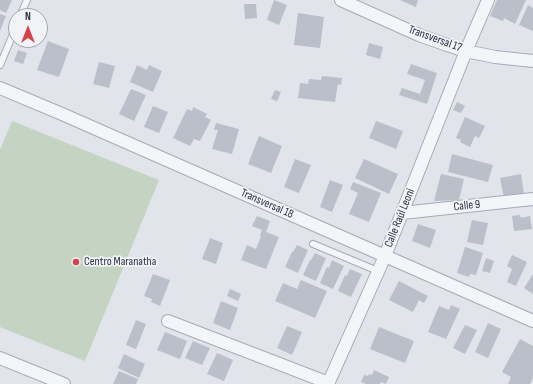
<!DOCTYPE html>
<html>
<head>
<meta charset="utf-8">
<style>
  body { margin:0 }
  #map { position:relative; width:533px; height:384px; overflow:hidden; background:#e1e4ea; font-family:"Sofia Sans Condensed",sans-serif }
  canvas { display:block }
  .north { position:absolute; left:8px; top:8px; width:40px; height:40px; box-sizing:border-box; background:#f1f3f7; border:1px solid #a1a5af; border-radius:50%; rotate:0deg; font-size:11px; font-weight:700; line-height:16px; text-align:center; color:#293042 }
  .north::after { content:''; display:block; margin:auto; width:14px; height:18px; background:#d2434e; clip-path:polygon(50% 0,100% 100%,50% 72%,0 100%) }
</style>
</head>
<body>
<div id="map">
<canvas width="533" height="384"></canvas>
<div class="north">N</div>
</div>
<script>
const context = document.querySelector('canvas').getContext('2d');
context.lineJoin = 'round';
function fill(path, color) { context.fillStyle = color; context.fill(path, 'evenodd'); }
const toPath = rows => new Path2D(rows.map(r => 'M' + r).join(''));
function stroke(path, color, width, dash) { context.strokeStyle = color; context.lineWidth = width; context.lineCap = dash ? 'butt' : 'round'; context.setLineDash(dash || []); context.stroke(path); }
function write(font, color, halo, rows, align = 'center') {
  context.font = font + ' "Sofia Sans Condensed",sans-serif'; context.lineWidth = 3.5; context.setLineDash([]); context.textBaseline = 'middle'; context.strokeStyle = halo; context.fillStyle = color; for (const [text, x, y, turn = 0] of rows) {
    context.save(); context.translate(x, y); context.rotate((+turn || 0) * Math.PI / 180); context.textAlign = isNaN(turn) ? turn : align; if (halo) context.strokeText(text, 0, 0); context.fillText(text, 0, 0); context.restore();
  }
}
const green = toPath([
  [12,121,159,180,85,361,0,327,0,150]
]);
const building = toPath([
  [0,0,12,0,6,13,0,10],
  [274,0,287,5,279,25,267,20],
  [400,0,418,0,416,7],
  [497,0,526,0,515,24,504,18,503,21,490,16],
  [244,4,256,4,257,18,245,19],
  [528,5,533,8,533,31,519,25],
  [298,13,324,17,320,48,294,45],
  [0,14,6,16,0,31],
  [48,41,69,49,59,77,37,70],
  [369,43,383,47,380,59,366,55],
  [18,50,27,53,23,64,14,61],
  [99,62,115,66,109,88,93,84],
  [411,64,437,73,427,104,399,95,402,88,420,94,425,80,407,74],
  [137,65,147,70,149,65,162,71,153,92,130,82],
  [322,76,342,78,341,85,338,84,335,102,298,98,300,83,308,84,309,79,321,80],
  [131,89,146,95,134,121,119,114],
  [275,90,281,92,277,101,271,99],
  [457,102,465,106,461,113,453,110],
  [153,106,168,112,159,133,144,127],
  [193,107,207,114,205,117,211,120,200,141,194,139,190,146,173,138,187,109,192,111],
  [465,117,485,126,479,138,475,136,470,147,460,142,461,140,456,138],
  [376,121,403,131,396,149,369,138],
  [216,123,239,129,232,154,212,149,218,130,214,130],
  [259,136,282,146,271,173,248,164],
  [452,154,493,165,488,182,448,172],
  [295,159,311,165,299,193,284,187],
  [364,159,398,174,389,194,355,178],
  [441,174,464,179,459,200,434,201],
  [521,174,524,194,504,198,500,178],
  [330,180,343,185,332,212,320,207],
  [353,182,381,193,369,222,349,214,358,193,350,189],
  [520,215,521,218,530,216,532,229,514,231,512,216],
  [257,216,270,221,266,232,279,237,266,269,241,260,247,245,256,249,261,236,260,235,262,230,252,226],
  [472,220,488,223,483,245,467,242],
  [418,224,436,230,430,248,412,241],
  [210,238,223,243,216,264,202,259],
  [297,245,308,250,298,273,285,267,292,252,293,252],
  [465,247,483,253,476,275,470,274,469,277,457,273],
  [315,253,326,258,316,281,303,275,310,260,311,260],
  [512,255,527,262,516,286,507,282,512,269,507,266],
  [486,258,494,261,490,273,482,271],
  [332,260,344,266,333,289,320,283,327,267,329,268],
  [350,269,362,274,351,297,338,291,345,275,347,276],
  [153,274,170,280,160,306,151,302,152,299,144,296],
  [533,274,533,294,524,288],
  [301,280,327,291,315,318,275,301,283,283,297,289],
  [399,281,428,296,424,303,419,300,413,312,389,300],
  [230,289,241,294,238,301,227,296],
  [221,301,238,308,230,330,213,323],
  [451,305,460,309,446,339,428,332,439,306,449,310],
  [136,320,146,324,136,349,126,345],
  [488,323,501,329,488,358,475,352],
  [465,325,477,330,465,354,453,348],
  [287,326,302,332,292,355,277,348],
  [379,327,414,341,405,363,370,349],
  [165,332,187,341,180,359,157,350],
  [520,339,533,346,533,378,530,384,508,384,511,377,502,372],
  [193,341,210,348,202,365,185,358],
  [217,353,233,360,224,381,207,374],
  [124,354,145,364,139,378,118,368],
  [374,370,389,377,386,384,381,382,380,384,366,384,361,382,364,375,368,376,369,374,372,375],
  [119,371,138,379,136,384,113,384]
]);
const service = toPath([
  [20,16,27,0],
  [0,65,16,27],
  [313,244,378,271]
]);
const minor = toPath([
  [341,0,419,35,447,45,466,51,495,57,533,61],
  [0,88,62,114,533,321],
  [402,213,533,199],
  [168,321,329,383],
  [0,358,64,384],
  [328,384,385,256,466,51,488,0]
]);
const markers = [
  [76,262,4,"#d2434e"]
];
const streetNames = [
  ["Transversal 17",435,39,20],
  ["Transversal 18",267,204,24],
  ["Calle 9",467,206,-6],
  ["Calle Raúl Leoni",400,218,-68]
];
const poiNames = [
  ["Centro Maranatha",84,262]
];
fill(green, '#c5d4c2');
fill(building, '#bbbfca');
stroke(service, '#a6aab4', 8);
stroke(minor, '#a6aab4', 14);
stroke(service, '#f4f5f8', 6);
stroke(minor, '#f4f5f8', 12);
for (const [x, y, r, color] of markers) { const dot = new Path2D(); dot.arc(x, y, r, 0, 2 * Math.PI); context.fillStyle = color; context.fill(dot); stroke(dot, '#f1f3f7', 1.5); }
write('12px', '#293042', '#f1f3f7', streetNames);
write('12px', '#293042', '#f1f3f7', poiNames, 'left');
</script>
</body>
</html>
